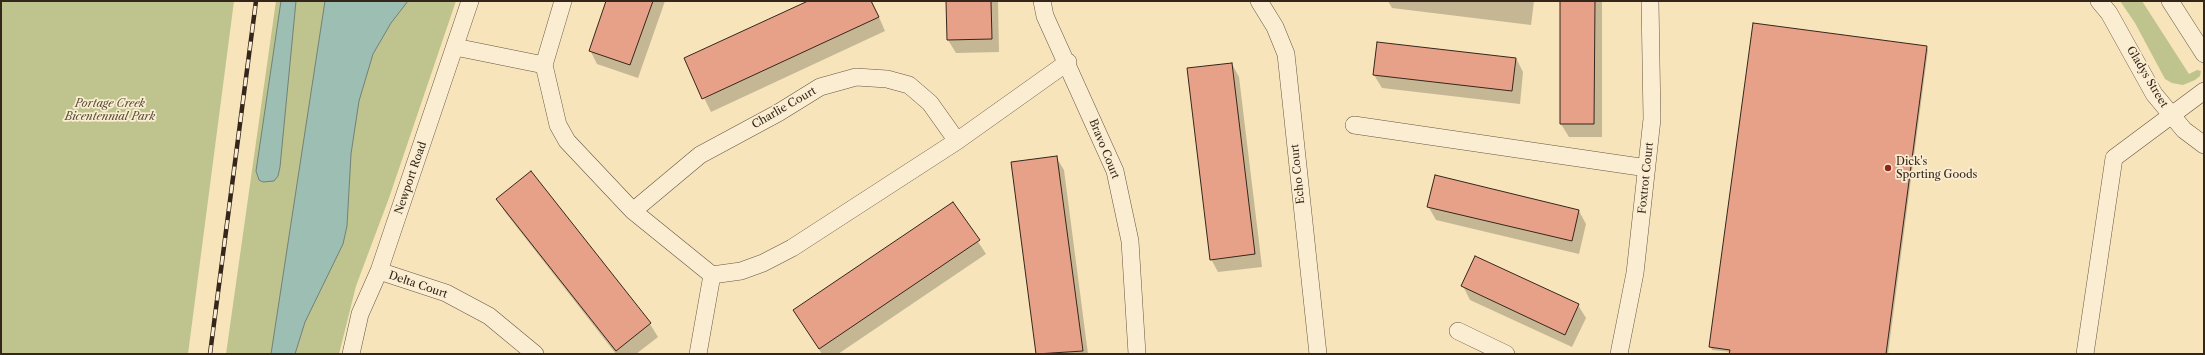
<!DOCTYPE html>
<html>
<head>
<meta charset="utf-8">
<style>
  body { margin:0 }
  #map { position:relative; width:2205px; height:355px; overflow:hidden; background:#f7e4ba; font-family:"Libre Caslon Text",serif }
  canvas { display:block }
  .frame { position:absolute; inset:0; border:2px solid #35261b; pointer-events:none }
</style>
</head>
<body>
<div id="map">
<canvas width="2205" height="355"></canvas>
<div class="frame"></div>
</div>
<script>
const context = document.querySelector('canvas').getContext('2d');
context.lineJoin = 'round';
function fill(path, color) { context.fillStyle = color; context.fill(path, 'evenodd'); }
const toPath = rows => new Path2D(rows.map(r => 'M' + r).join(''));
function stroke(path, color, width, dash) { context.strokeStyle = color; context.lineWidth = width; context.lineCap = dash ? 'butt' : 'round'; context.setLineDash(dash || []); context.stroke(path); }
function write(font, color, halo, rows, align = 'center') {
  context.font = font + ' "Libre Caslon Text",serif'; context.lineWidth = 3.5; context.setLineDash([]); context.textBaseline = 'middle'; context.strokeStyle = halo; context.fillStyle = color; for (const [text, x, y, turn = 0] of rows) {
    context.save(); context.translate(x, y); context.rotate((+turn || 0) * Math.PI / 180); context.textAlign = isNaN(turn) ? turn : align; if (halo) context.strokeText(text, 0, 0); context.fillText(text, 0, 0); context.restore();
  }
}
const green = toPath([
  [1,1,234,1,188,354,1,354],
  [276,1,456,1,389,198,356,286,339,354,226,354],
  [2120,1,2142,1,2189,74,2197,70,2201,71,2200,76,2195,80,2183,85,2172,83,2165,79,2135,23]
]);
const water = toPath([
  [281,1,296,1,280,167,278,176,274,181,263,182,259,180,256,171,281,1],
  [325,1,408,1,391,23,373,54,359,101,351,154,347,226,343,244,305,322,295,354,271,354,325,1]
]);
const shadow = toPath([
  [607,1,665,1,638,78,597,64,590,50],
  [810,1,872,1,885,31,711,112,685,59],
  [947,1,998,1,999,52,956,53,948,40],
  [1388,1,1534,1,1531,25,1392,8],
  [1561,1,1602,1,1602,137,1569,137,1561,124],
  [1927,47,1928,50,1888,354,1730,354,1731,352,1712,350,1711,347],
  [1516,58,1523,72,1520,104,1382,88,1374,75],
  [1232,64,1239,77,1262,267,1218,272,1211,259],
  [1056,157,1064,170,1088,354,1037,354,1012,163],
  [531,172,650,324,658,337,636,354,616,354,505,212,497,199],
  [953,203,986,254,838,354,822,354,794,310],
  [1428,206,1579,211,1586,224,1579,254,1436,220],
  [1476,257,1578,305,1586,318,1572,347,1470,300,1463,286]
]);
const building = toPath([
  [606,1,653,1,630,65,589,51,606,1],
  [808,1,871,1,879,17,702,99,684,58,808,1],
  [946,1,991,1,992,39,947,40,946,1],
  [1560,1,1595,1,1594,124,1560,124,1560,1],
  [1753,23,1927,46,1886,354,1729,354,1730,350,1709,347,1753,23],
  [1377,42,1516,58,1512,91,1373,75,1377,42],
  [1232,63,1255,254,1210,260,1187,68,1232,63],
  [1057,156,1083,351,1036,354,1011,162,1057,156],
  [531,171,651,323,616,351,496,199,531,171],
  [1435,175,1579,210,1572,241,1427,207,1435,175],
  [953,202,980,240,819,349,793,310,953,202],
  [1475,256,1579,304,1565,335,1461,286,1475,256]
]);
const minor = toPath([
  [563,1,544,65,558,125,567,141,633,211,712,275,741,271,763,263,792,248,957,141,1068,62],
  [1042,1,1045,16,1115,171,1130,241,1137,354],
  [1259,1,1275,27,1286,54,1318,354],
  [2099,1,2109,13,2154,94,2184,130,2204,145],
  [2170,1,2204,54],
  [455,47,544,65],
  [1354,125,1647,168],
  [633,211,700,155,778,113,820,87,856,77,887,79,909,85,930,103,957,141],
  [379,271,446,293,489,316,535,354],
  [1458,331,1506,354],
  [351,354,360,314,379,271,470,1],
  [698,354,712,275],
  [1619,354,1635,273,1652,119,1650,1],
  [2085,354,2114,158,2204,91]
]);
const rail = toPath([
  [210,354,256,1]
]);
const markers = [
  [1888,168,4,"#8f2418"]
];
const streetNames = [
  ["Gladys Street",2147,77,59],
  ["Charlie Court",784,108,-30],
  ["Bravo Court",1104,149,68],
  ["Echo Court",1298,174,-96],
  ["Newport Road",411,178,-71],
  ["Foxtrot Court",1646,178,-84],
  ["Delta Court",418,285,19]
];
const parkNames = [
  ["Portage Creek",110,104],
  ["Bicentennial Park",110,117]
];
const poiNames = [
  ["Dick's",1896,162],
  ["Sporting Goods",1896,175]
];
fill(green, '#bfc48e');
fill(water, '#9dbeb3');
stroke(water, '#738176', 1);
fill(shadow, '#0003');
fill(building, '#e7a189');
stroke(building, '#35261b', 1);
stroke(minor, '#665643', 18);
stroke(minor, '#faedd2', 17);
stroke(rail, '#35261b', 4.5);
stroke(rail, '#faedd2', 3, [9]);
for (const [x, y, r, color] of markers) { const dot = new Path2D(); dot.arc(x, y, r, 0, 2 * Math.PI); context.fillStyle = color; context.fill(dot); stroke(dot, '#faedd2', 1.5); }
write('11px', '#35261b', '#faedd2', streetNames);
write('italic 11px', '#584e38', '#faedd2', parkNames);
write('11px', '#35261b', '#faedd2', poiNames, 'left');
</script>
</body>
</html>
